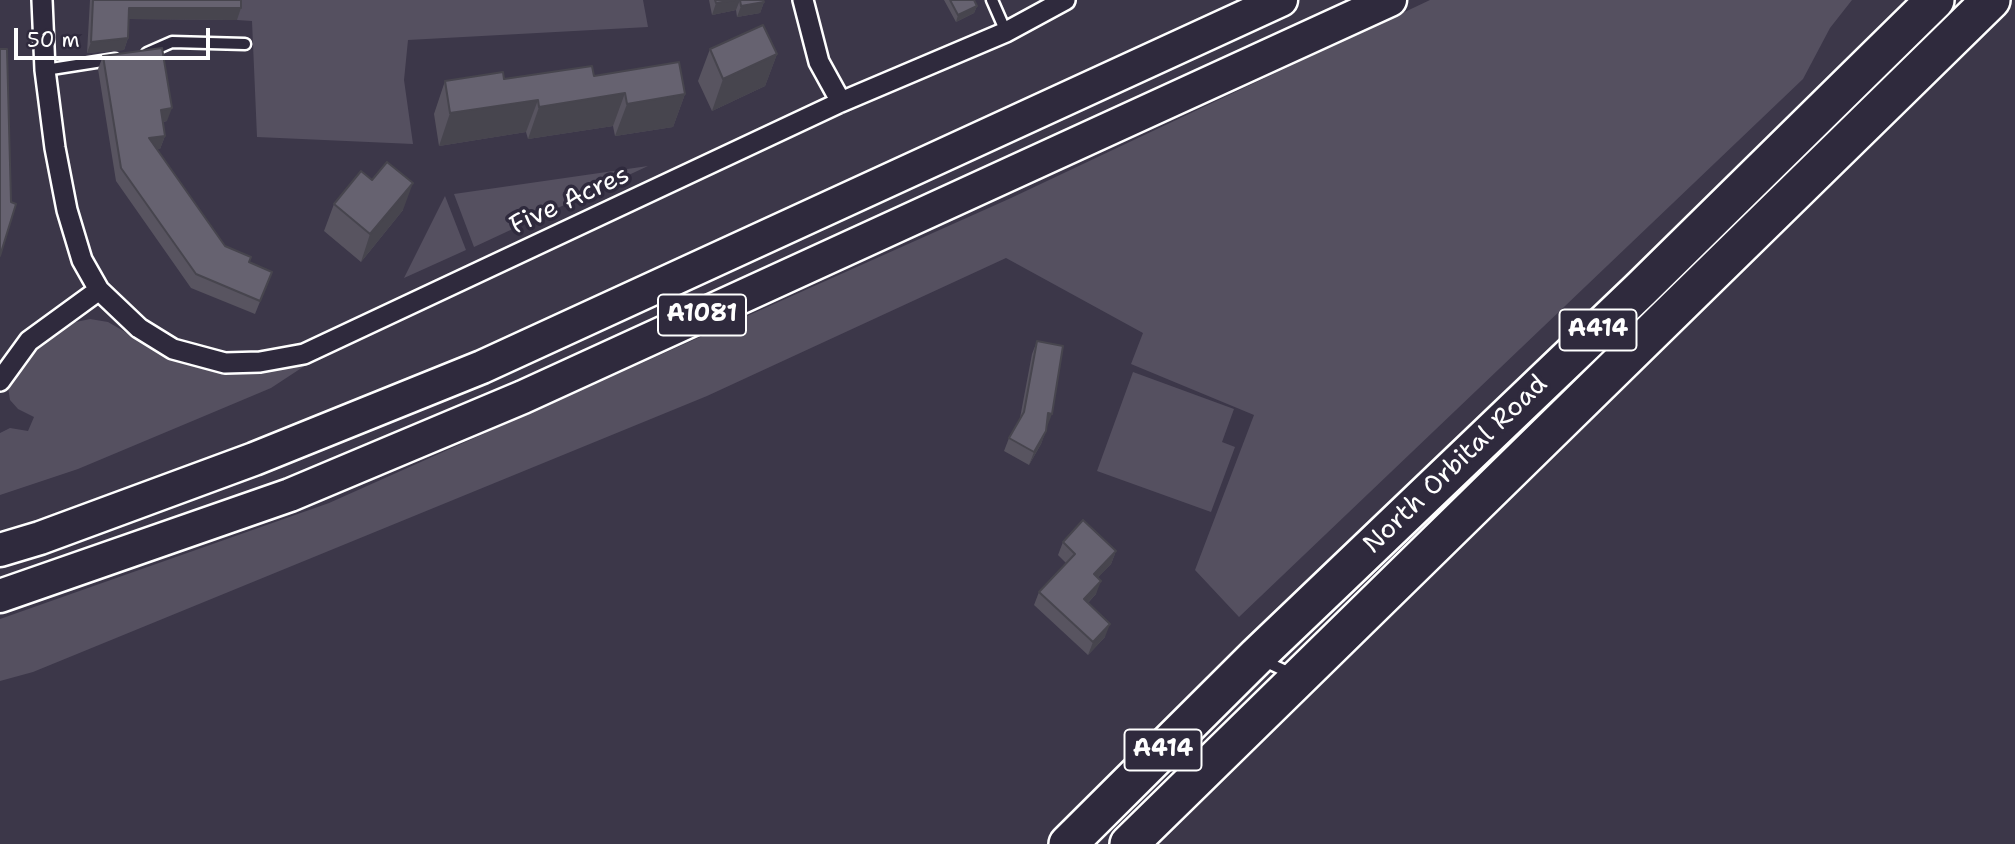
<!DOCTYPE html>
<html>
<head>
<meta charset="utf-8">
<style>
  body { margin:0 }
  #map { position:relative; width:2015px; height:844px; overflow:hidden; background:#3c3749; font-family:"Shantell Sans",sans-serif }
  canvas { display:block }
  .scale { position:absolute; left:14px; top:28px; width:196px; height:32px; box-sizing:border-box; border:4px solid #fff; border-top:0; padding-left:9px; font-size:21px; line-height:24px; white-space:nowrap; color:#fff; -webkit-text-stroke:5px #2f2a3d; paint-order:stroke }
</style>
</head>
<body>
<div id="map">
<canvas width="2015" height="844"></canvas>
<div class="scale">50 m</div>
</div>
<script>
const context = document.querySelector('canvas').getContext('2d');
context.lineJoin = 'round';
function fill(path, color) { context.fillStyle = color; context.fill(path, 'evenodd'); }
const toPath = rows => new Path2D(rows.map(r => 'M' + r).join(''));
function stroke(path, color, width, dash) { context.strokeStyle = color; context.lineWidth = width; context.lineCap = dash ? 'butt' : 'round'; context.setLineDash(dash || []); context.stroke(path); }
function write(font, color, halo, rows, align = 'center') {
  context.font = font + ' "Shantell Sans",sans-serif'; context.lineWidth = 7; context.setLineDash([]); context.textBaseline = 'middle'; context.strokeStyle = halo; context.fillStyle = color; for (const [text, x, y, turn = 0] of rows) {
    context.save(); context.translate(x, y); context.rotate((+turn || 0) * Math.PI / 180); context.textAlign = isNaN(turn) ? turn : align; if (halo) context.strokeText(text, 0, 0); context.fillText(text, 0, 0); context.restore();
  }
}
const green = toPath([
  [236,0,643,0,648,27,408,40,404,80,413,144,257,137,252,21,237,20],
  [1430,0,1852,0,1830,28,1803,79,1239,617,1195,570,1254,415,1131,364,1143,333,1006,258,707,396,33,672,0,681,0,619,329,503,1011,198],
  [648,166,474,247,454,194],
  [445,196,466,250,404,278],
  [90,319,108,322,172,359,212,371,260,373,306,365,271,388,202,417,78,469,0,495,0,433,10,428,28,431,34,417,18,409,10,400,8,387,12,375,32,352,71,323],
  [1133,372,1234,409,1222,442,1235,447,1211,512,1097,471]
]);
const lane = toPath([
  [992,0,1006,32],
  [147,53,172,42,245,44],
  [45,70,115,59],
  [1262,660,1292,674]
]);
const street = toPath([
  [42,0,45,70,55,148,67,210,82,260,99,290,139,328,173,349,225,363,260,362,304,354,841,102,1006,32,1065,0],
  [803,0,819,62,841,102],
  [0,381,29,341,99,290]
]);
const primary = toPath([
  [0,550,40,538,254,459,482,367,1281,0],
  [0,596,290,495,523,397,1390,0]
]);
const highway = toPath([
  [1068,844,1257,656,1640,290,1935,0],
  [1129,844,1991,0]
]);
const wall = toPath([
  [90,0,241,0,241,8,237,20,129,19,128,38,124,50,87,53],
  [709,0,763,0,764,2,760,13,737,17,736,10,712,15],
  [944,0,974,0,977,6,974,13,956,22],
  [710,49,777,54,765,86,712,111,698,81],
  [103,56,167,121,163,122,165,136,160,149,157,149,225,246,249,262,272,272,255,314,191,288,116,181,98,69],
  [594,76,685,94,673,127,615,136,613,126,528,139,526,132,439,146,434,114,445,81],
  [334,204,403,210,361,262,324,231],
  [1037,341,1047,427,1041,444,1029,465,1004,451,1009,438,1020,418,1032,354],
  [1063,542,1116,551,1111,564,1098,577,1096,594,1088,603,1105,637,1088,655,1034,605,1039,592,1066,563,1058,555]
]);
const shadedWall = toPath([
  [735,0,740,0,736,10,712,15,716,3],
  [764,2,760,13,737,17,741,6],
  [977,6,974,13,956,22,958,15],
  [129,8,241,8,237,20,125,19],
  [128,38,124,50,87,53,91,42],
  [777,54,765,86,712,111,723,79],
  [625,93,613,126,528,139,539,107],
  [685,94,673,127,615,136,627,104],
  [538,100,526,132,439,146,450,113],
  [172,108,167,121,156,123,161,110],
  [165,136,160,149,144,151,149,138],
  [413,183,403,210,361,262,370,234],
  [1048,413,1052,414,1047,427,1043,427],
  [1046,431,1041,444,1029,465,1034,452],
  [1116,551,1111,564,1089,587,1094,574],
  [1101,581,1096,594,1079,612,1084,599],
  [1110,624,1105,637,1088,655,1093,642]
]);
const building = toPath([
  [93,0,241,0,241,8,129,8,128,38,91,42,93,0],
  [715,0,735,0,716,3,715,0],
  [740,0,763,0,764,2,741,6,740,0],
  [950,0,974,0,977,6,958,15,950,0],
  [763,25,777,54,723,79,710,49,763,25],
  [162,48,172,108,161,110,165,136,149,138,225,246,251,257,249,262,272,272,260,301,196,274,121,168,103,56,162,48],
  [0,49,7,49,11,202,16,204,0,256,0,49],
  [679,62,685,94,627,104,625,93,539,107,538,100,450,113,445,81,503,72,504,79,592,66,594,76,679,62],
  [387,162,413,183,370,234,334,204,361,171,372,180,387,162],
  [1037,341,1063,346,1052,414,1048,413,1046,431,1034,452,1009,438,1024,412,1037,341],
  [1083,520,1116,551,1094,574,1101,581,1084,599,1110,624,1093,642,1039,592,1075,554,1063,542,1083,520]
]);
const shields = [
  [702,315,88],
  [1598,330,77],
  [1163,750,77]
];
const shieldNames = [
  ["A1081",702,315],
  ["A414",1598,330],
  ["A414",1163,750]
];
const streetNames = [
  ["Five Acres",570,201,-25],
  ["North Orbital Road",1456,465,-44]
];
fill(green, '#555060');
stroke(lane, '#fff', 15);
stroke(street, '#fff', 24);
stroke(primary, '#fff', 37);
stroke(highway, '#fff', 42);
stroke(lane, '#2f2a3d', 10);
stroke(street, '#2f2a3d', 19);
stroke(primary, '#2f2a3d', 32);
stroke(highway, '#2f2a3d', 37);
fill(wall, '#585460');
fill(shadedWall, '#47454e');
fill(building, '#666270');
stroke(building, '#47454e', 2);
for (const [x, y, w] of shields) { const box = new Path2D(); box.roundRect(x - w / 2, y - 20.5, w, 41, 5); context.fillStyle = '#2f2a3d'; context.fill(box); stroke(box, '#fff', 2); }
write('bold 24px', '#fff', null, shieldNames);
write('26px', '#fff', '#2f2a3d', streetNames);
</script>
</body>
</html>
